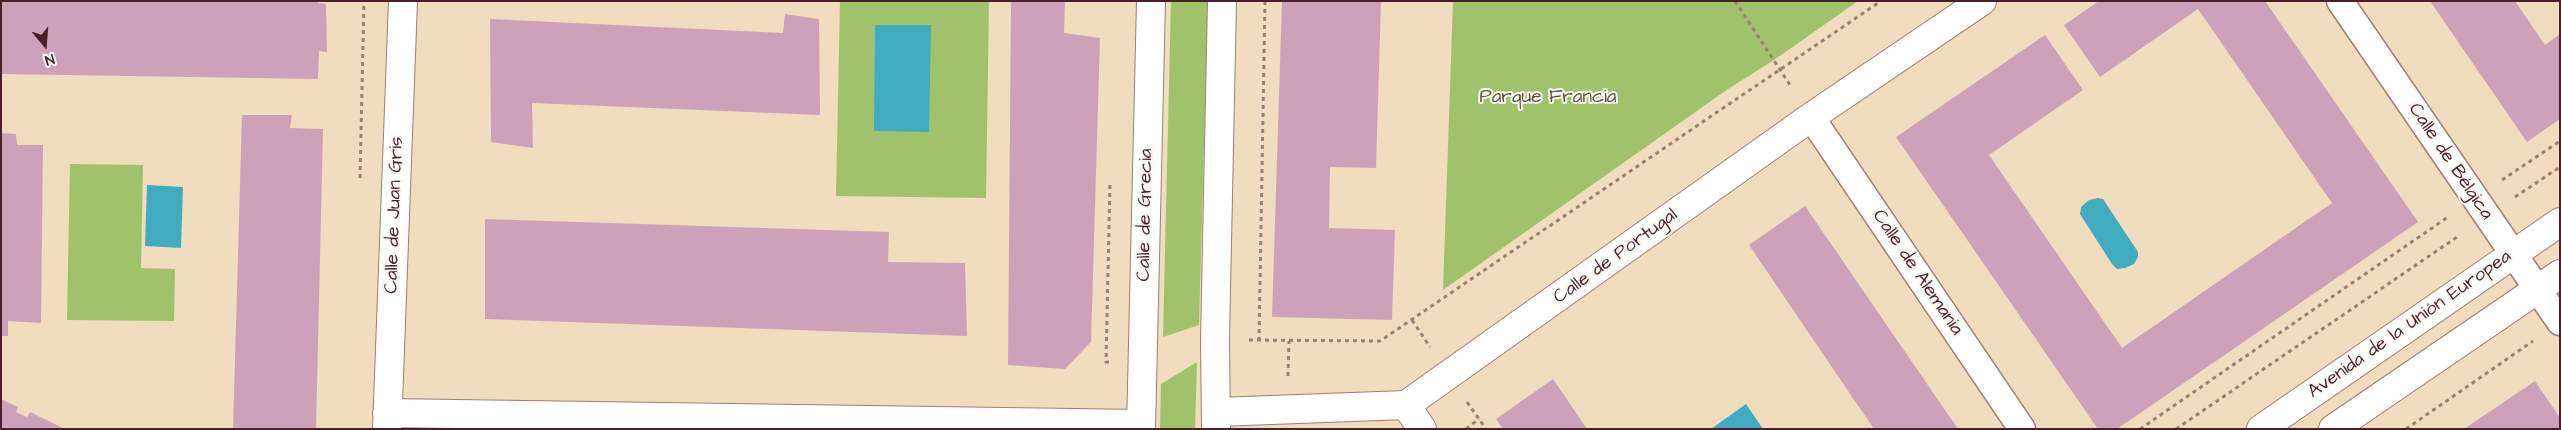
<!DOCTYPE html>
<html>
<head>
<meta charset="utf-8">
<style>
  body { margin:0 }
  #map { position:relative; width:2561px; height:430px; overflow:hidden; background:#f1dcbe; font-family:"Architects Daughter",sans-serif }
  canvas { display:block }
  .frame { position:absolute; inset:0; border:2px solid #4a1f2b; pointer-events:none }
  .north { position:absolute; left:20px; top:20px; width:50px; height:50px; -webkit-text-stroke:4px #f6f6f2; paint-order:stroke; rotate:162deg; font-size:14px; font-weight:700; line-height:20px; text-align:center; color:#4a1f2b }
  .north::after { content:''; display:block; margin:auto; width:18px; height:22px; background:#4a1f2b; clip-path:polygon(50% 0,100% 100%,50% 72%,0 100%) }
</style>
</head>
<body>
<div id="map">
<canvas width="2561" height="430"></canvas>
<div class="frame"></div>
<div class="north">N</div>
</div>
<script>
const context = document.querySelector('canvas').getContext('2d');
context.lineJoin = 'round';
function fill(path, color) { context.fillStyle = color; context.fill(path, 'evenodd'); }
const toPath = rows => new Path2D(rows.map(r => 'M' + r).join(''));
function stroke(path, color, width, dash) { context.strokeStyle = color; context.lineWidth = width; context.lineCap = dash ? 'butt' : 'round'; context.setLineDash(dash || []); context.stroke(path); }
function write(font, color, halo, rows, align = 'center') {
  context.font = font + ' "Architects Daughter",sans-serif'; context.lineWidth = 4; context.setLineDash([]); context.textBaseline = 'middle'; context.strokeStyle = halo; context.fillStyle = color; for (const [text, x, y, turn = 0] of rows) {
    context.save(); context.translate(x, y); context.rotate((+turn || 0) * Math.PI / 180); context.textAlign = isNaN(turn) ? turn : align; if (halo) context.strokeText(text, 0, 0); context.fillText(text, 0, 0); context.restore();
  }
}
const green = toPath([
  [840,1,989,1,986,198,836,196],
  [1171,1,1208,1,1199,325,1163,337],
  [1453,1,1858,1,1774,60,1728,89,1443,290],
  [70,164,143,165,141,268,175,269,174,321,67,320],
  [1197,362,1195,429,1160,429,1161,384]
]);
const water = toPath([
  [875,25,931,25,929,132,874,131],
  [147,185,183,187,181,248,145,246],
  [2098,198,2103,199,2138,252,2138,257,2134,264,2125,268,2117,269,2112,264,2080,214,2081,207,2089,200],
  [1746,404,1763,429,1711,429]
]);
const building = toPath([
  [1,1,318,1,318,3,326,4,327,52,319,51,318,79,1,74],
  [1011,1,1065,1,1064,33,1100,38,1091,342,1065,369,1008,365],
  [1282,1,1381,1,1376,168,1330,167,1329,228,1395,230,1392,320,1272,317],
  [2099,1,2265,1,2418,222,2117,429,2098,429,1896,137,2045,35,2083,90,1989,155,2122,348,2332,203,2198,9,2100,77,2064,25],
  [2430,1,2515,1,2545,45,2560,34,2560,119,2527,142],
  [785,14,819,19,820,115,532,103,533,148,491,142,490,19,783,33],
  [242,115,292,115,290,128,323,129,316,429,233,429],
  [1,133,16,134,17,145,43,145,41,323,8,321,8,336,1,336],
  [1805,206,1958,429,1874,429,1749,245],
  [485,219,889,232,888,262,965,263,967,336,485,319],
  [1553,379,1587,429,1503,429,1496,419],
  [2535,381,2560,418,2560,429,2464,429],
  [1,399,18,407,16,412,27,417,30,412,65,429,1,429]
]);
const path = toPath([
  [1735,1,1792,88],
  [360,178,364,1],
  [2502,180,2560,141],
  [2515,197,2560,167],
  [1412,320,1430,347],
  [1249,340,1380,341,1881,1],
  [1259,341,1265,1],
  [1109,362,1106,362,1110,182],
  [1288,376,1289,341],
  [1467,402,1486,429],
  [1466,429,1479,419],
  [2140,429,2448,217],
  [2176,429,2460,235],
  [2406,429,2533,341]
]);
const pedestrian = toPath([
  [2340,1,2560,322],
  [1811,117,2022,429]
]);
const minor = toPath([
  [1406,405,1422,429],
  [1217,412,1406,405,1811,117,1982,1],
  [387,413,1141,424],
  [387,429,403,1]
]);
const tertiary = toPath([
  [1141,429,1151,1],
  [1216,429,1215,340,1222,1],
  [2261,429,2560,222],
  [2333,429,2560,274]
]);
const parkNames = [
  ["Parque Francia",1548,98]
];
const streetNames = [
  ["Calle de Bélgica",2450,162,56],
  ["Calle de Juan Gris",395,215,-88],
  ["Calle de Grecia",1146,215,-89],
  ["Calle de Portugal",1616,257,-36],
  ["Calle de Alemania",1917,273,56],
  ["Avenida de la Unión Europea",2410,325,-35]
];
fill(green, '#9fc26b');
fill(water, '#41abc0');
fill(building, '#cea1ba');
stroke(pedestrian, '#9e7e74', 29);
stroke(minor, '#9e7e74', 30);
stroke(tertiary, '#9e7e74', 30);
stroke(path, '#9e7e74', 3, [4, 4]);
stroke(pedestrian, '#fff', 26);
stroke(minor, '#fff', 28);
stroke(tertiary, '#fff', 28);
write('19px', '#64503e', '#f6f6f2', parkNames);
write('19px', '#4a1f2b', '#f6f6f2', streetNames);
</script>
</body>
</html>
